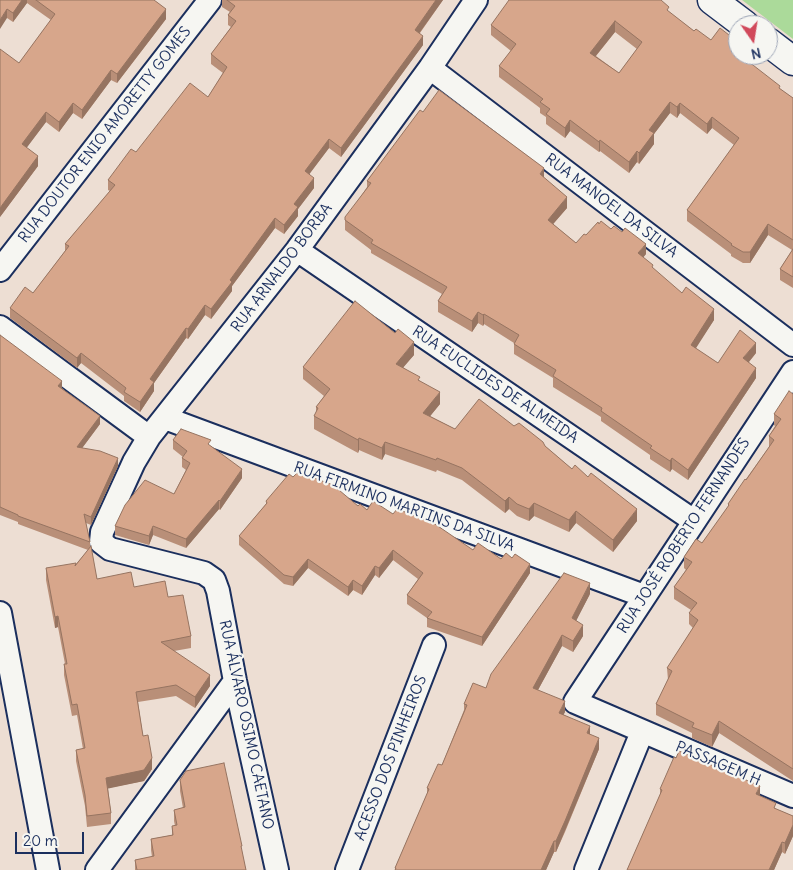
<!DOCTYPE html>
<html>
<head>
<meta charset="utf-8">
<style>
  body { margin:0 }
  #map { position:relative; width:793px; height:870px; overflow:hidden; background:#edded3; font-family:Delius,sans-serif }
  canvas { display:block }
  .north { position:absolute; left:728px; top:15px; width:50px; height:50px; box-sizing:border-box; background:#f6f6f2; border:1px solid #9ea6b7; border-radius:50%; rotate:167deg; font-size:14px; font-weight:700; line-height:20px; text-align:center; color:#1b2f5e }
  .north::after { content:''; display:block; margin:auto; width:18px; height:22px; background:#d1495b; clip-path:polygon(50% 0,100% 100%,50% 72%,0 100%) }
  .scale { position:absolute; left:15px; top:832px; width:69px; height:22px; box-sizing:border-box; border:2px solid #1b2f5e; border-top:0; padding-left:6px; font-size:15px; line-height:18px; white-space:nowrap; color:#1b2f5e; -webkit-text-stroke:4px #f6f6f2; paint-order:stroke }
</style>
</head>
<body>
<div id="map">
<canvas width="793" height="870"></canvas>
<div class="north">N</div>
<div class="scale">20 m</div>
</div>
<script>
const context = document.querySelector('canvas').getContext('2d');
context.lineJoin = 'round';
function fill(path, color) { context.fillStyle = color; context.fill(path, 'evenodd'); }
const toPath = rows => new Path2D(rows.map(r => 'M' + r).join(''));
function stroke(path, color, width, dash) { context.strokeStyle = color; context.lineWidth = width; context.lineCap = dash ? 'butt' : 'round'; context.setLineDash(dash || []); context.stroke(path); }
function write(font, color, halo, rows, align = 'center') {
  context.font = font + ' Delius,sans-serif'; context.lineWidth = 4.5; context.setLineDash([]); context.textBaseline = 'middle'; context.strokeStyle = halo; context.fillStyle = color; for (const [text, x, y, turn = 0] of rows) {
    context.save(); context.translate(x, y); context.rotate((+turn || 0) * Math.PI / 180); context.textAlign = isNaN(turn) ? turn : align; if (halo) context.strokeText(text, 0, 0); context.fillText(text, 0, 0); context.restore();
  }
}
const green = toPath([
  [742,0,793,0,793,39]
]);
const minor = toPath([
  [430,68,793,345],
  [297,250,694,521],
  [0,270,210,0],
  [0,327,149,437],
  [793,372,575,702,793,796],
  [165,418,644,596],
  [0,613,48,870],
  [97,870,235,681],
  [277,870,235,681,218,591,214,580,204,573,110,549,101,542,102,532,134,462,149,437,297,250,430,68,476,0],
  [347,870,434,645],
  [586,870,642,732]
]);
const tertiary = toPath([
  [712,0,745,25],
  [768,42,793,61]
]);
const wall = toPath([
  [0,0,154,0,166,19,117,83,111,80,82,119,73,113,59,132,46,122,26,148,38,166,0,217,19,63,51,20,27,3,13,22,7,18],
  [222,0,443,0,420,33,423,45,341,157,329,148,309,174,314,188,298,209,298,216,284,234,275,228,232,286,232,291,211,319,205,315,188,339,186,338,154,383,154,391,140,412,124,401,124,396,81,363,77,368,10,318,10,308,33,293,65,251,65,244,110,191,108,190,108,180,136,152,208,97,223,73,211,64,211,54,231,27,228,25,228,15,230,12,222,7],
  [669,12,694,31,738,55,780,89,793,98,793,288,780,280,780,269,792,250,768,235,750,263,743,263,731,256,731,254,687,221,687,210,734,145,712,128,707,134,680,113,677,118,670,113,654,134,654,144,639,164,637,162,629,173,600,151,599,152,570,131,565,138,546,124,546,117,540,113,540,108,499,77,499,66,511,51,491,35,491,25],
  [615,32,637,49,619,73,596,56],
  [423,112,544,178,567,208,553,224,576,243,586,235,599,224,611,229,646,254,643,257,653,269,714,320,695,348,718,363,756,353,749,362,756,378,688,480,672,469,670,472,650,459,650,455,601,421,601,417,553,387,553,378,514,354,514,343,484,324,483,326,478,323,472,332,438,312,438,301,442,294,371,253,371,250,345,230,345,220,367,187,367,181],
  [0,335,62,388,100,424,82,448,118,466,91,525,86,523,90,542,90,547,97,579,134,587,168,597,191,636,191,648,174,651,210,686,195,708,176,696,138,702,143,736,152,769,144,781,108,788,111,813,111,824,87,827,85,806,76,761,76,750,83,749,77,715,72,716,64,675,64,664,65,664,58,627,55,628,46,580,46,568,76,564,88,550,18,524,18,522,0,515],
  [414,355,403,367,420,381,440,404,430,416,455,429,514,426,545,446,572,469,637,521,613,552,576,523,569,532,534,516,529,521,517,516,509,509,505,513,462,480,437,470,436,472,385,454,382,460,359,450,358,453,314,429,314,416,316,413,316,407,324,396,303,379,303,367],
  [793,394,793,781,719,733,712,747,692,738,692,733,656,715,656,704,668,680,667,668,693,628,689,624,689,613,691,610,674,599,674,587,686,570,684,568,684,557,702,543,728,507,728,504,769,447,769,436,775,426,774,425,774,414],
  [173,440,211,446,242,478,220,510,219,509,186,548,153,535,149,545,115,535,115,526,174,494,186,470,182,467,182,458,183,457,173,449],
  [293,477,367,510,393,514,473,550,501,559,530,573,482,646,427,627,427,618,407,604,407,595,418,579,393,560,379,578,375,575,362,595,353,590,348,596,308,568,293,586,284,584,239,545,239,536,266,504,266,501],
  [590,594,576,620,583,636,573,652,562,646,538,690,565,712,563,714,590,735,599,749,565,832,556,852,554,852,546,870,395,870,395,868,427,794,427,788,442,765,464,710,464,704,486,688],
  [180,780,242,854,246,870,135,870,135,860,152,857,151,850,151,839,172,835,172,826,175,826,174,821,174,810,183,808,180,791],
  [660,789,760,796,776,809,793,816,793,836,785,854,782,852,774,870,627,870,660,795]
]);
const shadedWall = toPath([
  [22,0,27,0,27,3,13,22,13,13],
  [436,0,443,0,415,39,415,30],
  [7,9,7,18,0,29,0,20],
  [166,9,166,19,117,83,117,74],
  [615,21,615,32,590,63,590,53],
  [423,36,423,45,341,157,341,148],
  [738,46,738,55,734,50],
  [111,70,111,80,82,119,82,110],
  [670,102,670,113,654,134,654,144,639,164,639,153,649,130],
  [73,103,73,113,59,132,59,122],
  [680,103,680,113,677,118,677,107],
  [46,112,46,122,22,154,22,144],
  [712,117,712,128,707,134,707,124],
  [570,120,570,131,565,138,565,128],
  [329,139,329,148,305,180,305,171],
  [600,140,600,151,599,152,599,142],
  [637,151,637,162,629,173,629,162],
  [38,156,38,166,0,217,0,208],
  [544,168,544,178,540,174],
  [314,178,314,188,298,209,298,216,284,234,284,225,294,204],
  [567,197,567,208,548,230,548,220],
  [275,218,275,228,232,286,232,291,211,319,211,309,230,280],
  [768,224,768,235,750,263,750,252],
  [646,244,646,254,638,264,638,253],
  [205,305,205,315,188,339,188,329],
  [714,309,714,320,691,356,691,345],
  [478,312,478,323,472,332,472,321],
  [484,314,484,324,483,326,483,315],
  [186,328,186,338,154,383,154,391,140,412,140,402,150,379],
  [414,342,414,355,396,376,396,364],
  [756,343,756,353,743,369,743,358],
  [81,353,81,363,77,368,77,358],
  [756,368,756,378,688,480,688,470],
  [62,381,62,389,58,386],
  [440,392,440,404,423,425,423,413],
  [100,416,100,424,77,455,77,447],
  [359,438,359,450,358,453,358,440],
  [385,442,385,454,382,460,382,448],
  [118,458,118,466,91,525,91,517],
  [672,458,672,469,670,472,670,461],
  [242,469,242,478,220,510,220,501],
  [509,497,509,509,505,513,505,501],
  [219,500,219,509,186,548,186,539],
  [534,503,534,516,529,521,529,509],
  [637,509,637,521,613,552,613,540],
  [576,511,576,523,569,532,569,520],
  [153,526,153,535,149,545,149,536],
  [393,550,393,560,379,578,379,568],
  [308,559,308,568,293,586,293,577],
  [530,564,530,573,482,646,482,637],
  [375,566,375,575,362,595,362,586],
  [353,580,353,590,348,596,348,587],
  [590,583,590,594,572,629,572,618],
  [58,616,58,627,55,628,55,617],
  [583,625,583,636,573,652,573,641],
  [562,635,562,646,533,699,533,688],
  [210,675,210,686,195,708,195,697],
  [565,701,565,712,559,724,559,713],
  [719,721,719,733,712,747,712,735],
  [590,726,590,737,587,733],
  [599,738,599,749,556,852,556,841],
  [152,758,152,769,144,781,106,789,106,778],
  [760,786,760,796,756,794],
  [793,825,793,836,785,854,785,843],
  [554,841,554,852,546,870,541,870],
  [782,842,782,852,774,870,769,870]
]);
const building = toPath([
  [0,0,22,0,13,13,7,9,0,20,0,0],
  [36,0,154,0,166,9,117,74,111,70,82,110,73,103,59,122,46,112,22,144,38,156,0,208,0,49,19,63,55,14,36,0],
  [227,0,436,0,415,30,423,36,341,148,329,139,305,171,314,178,294,204,298,207,284,225,275,218,230,280,232,282,211,309,205,305,188,329,186,328,150,379,154,382,140,402,124,392,126,388,81,353,77,358,10,308,25,287,33,293,69,246,65,244,115,185,108,180,131,149,136,152,190,83,208,97,227,67,211,54,236,21,228,15,235,6,227,0],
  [509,0,661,0,669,7,667,10,694,31,696,29,711,40,720,28,738,42,738,46,734,50,738,53,738,55,740,55,780,86,779,88,793,98,793,240,768,224,750,252,743,252,731,245,732,244,687,210,739,138,712,117,707,124,680,103,677,107,670,102,649,130,654,133,639,153,637,151,629,162,600,140,599,142,570,120,565,128,546,114,550,109,540,102,543,99,499,66,516,44,491,25,509,0],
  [615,21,642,42,619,73,590,53,615,21],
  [439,90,544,168,540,174,567,197,548,220,576,243,584,234,586,235,598,222,599,224,601,221,611,229,614,226,622,232,625,228,646,244,638,253,653,265,652,267,682,293,686,287,714,309,691,345,718,363,740,330,756,343,743,358,756,368,688,470,672,458,670,461,650,448,652,446,601,411,602,408,553,376,556,370,514,344,519,335,484,314,483,315,478,312,472,321,438,301,447,287,371,243,373,240,345,220,345,217,371,183,367,181,420,110,423,112,439,90],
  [793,249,793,277,780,269,793,249],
  [355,301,395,333,398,329,414,342,396,364,420,377,418,380,440,392,423,413,455,429,479,399,514,426,519,423,543,442,545,446,572,469,575,465,588,477,591,473,637,509,613,540,576,511,569,520,534,503,529,509,517,504,509,497,505,501,462,468,437,458,436,460,385,442,382,448,359,438,358,440,314,416,318,408,316,407,330,389,303,367,355,301],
  [0,335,62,381,58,386,100,416,77,447,100,451,118,458,91,517,84,514,90,542,18,516,18,515,0,507,0,335],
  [789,391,793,394,793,769,719,721,712,735,692,727,694,723,656,704,672,671,667,668,698,620,689,613,697,603,674,587,692,562,684,557,696,539,702,543,729,505,728,504,745,479,746,480,774,440,769,436,781,419,774,414,789,391],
  [181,429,211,440,208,444,242,469,220,501,219,500,186,539,153,526,149,536,115,526,125,505,145,480,174,494,190,463,182,458,187,451,173,440,181,429],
  [298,472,333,485,358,506,360,504,367,510,373,501,393,514,397,509,432,522,473,550,478,543,501,559,506,553,512,558,515,554,530,564,482,637,427,618,432,612,407,595,423,573,393,550,379,568,375,566,362,586,353,580,348,587,308,559,293,577,284,575,239,536,267,503,266,501,289,474,293,477,298,472],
  [91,546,97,579,131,572,134,587,165,581,168,597,183,595,191,636,161,642,210,675,195,697,176,685,136,692,143,736,148,735,152,758,144,770,106,778,111,813,87,816,85,795,76,750,85,748,77,704,72,705,64,664,67,664,58,616,55,617,46,568,76,563,75,566,91,546],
  [564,573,590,583,572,618,583,625,573,641,562,635,533,688,565,701,559,713,590,726,587,733,599,738,565,821,556,841,554,841,541,870,395,870,396,868,395,868,429,789,427,788,438,764,442,765,467,705,464,704,473,683,486,688,491,674,564,573],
  [679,751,760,786,756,794,776,803,774,808,793,816,793,825,785,843,782,842,769,870,627,870,662,790,660,789,674,757,676,758,679,751],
  [224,763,242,846,241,846,246,870,137,870,135,860,154,856,151,839,173,835,172,826,177,825,174,810,185,807,180,780,186,771,224,763]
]);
const streetNames = [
  ["RUA DOUTOR ENIO AMORETTY GOMES",105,135,-52],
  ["RUA MANOEL DA SILVA",611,206,37],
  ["RUA ARNALDO BORBA",282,268,-53],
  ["RUA EUCLIDES DE ALMEIDA",495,385,34],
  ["RUA FIRMINO MARTINS DA SILVA",404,507,20],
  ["RUA JOSÉ ROBERTO FERNANDES",684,536,-57],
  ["RUA ÁLVARO OSIMO CAETANO",246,725,78],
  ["ACESSO DOS PINHEIROS",391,758,-69],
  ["PASSAGEM H",718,764,23]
];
fill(green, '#abda9a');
stroke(minor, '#1b2f5e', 26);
stroke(tertiary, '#1b2f5e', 31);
stroke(minor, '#f6f6f2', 22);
stroke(tertiary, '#f6f6f2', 28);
fill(wall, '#b98f78');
fill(shadedWall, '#967461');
fill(building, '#d7a68b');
stroke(building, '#967461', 1);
write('15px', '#1b2f5e', '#f6f6f2', streetNames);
</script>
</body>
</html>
